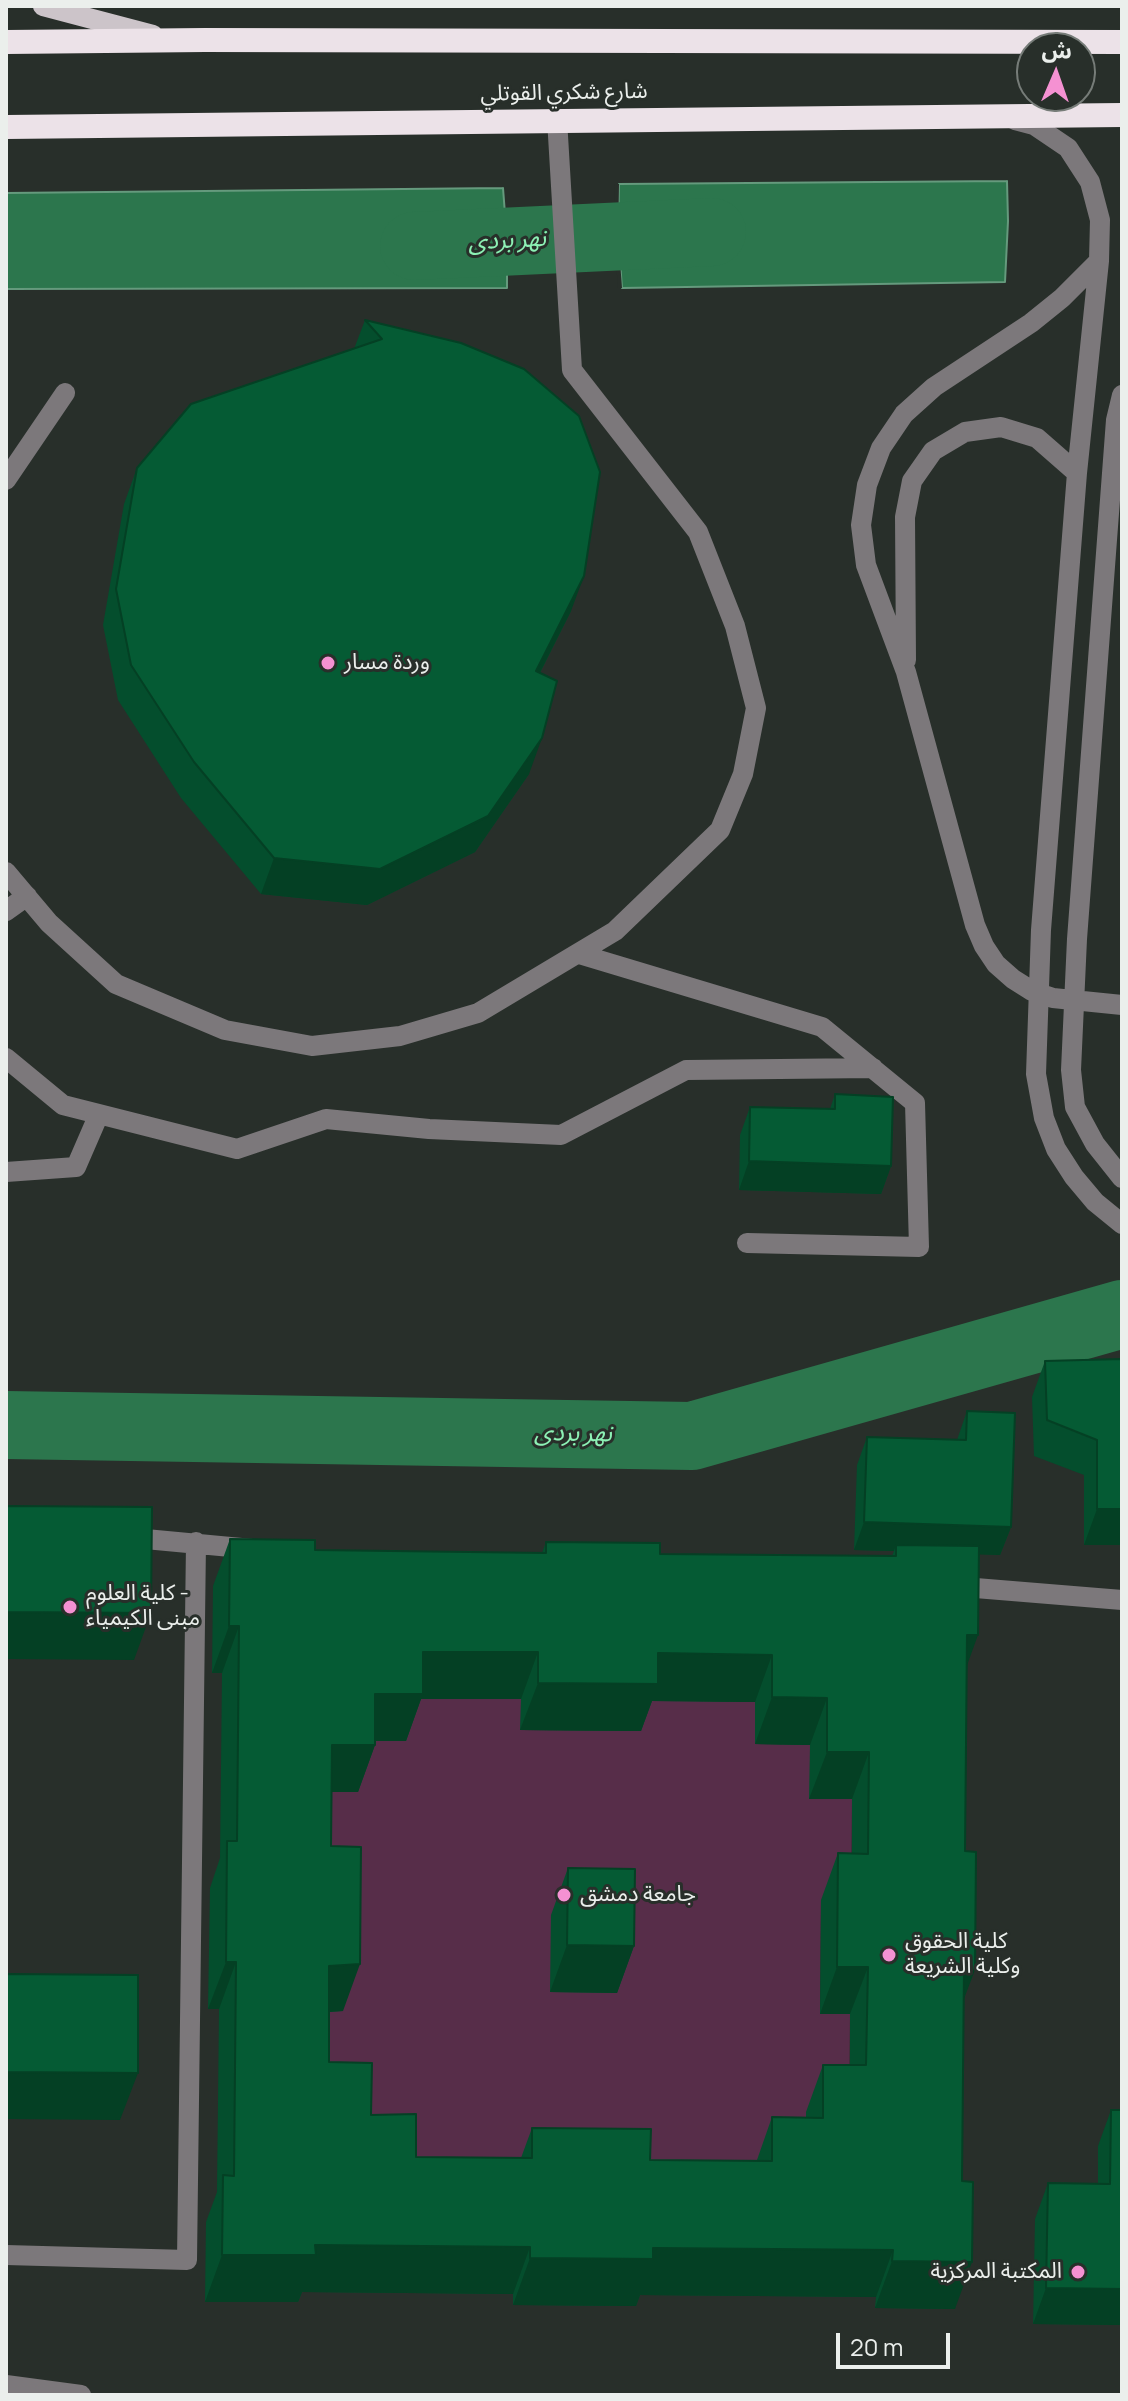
<!DOCTYPE html>
<html>
<head>
<meta charset="utf-8">
<style>
  body { margin:0 }
  #map { position:relative; width:1128px; height:2401px; overflow:hidden; background:#282f2a; font-family:Manrope,"Noto Sans Arabic",sans-serif }
  canvas { display:block }
  .frame { position:absolute; inset:0; border:8px solid #ebefec; pointer-events:none }
  .north { position:absolute; left:1016px; top:32px; width:80px; height:80px; box-sizing:border-box; background:#282f2a; border:2px solid #767c78; border-radius:50%; rotate:2deg; font-size:22px; font-weight:700; line-height:32px; text-align:center; color:#ebefec }
  .north::after { content:''; display:block; margin:auto; width:28px; height:36px; background:#f591d2; clip-path:polygon(50% 0,100% 100%,50% 72%,0 100%) }
  .scale { position:absolute; left:836px; top:2333px; width:114px; height:36px; box-sizing:border-box; border:4px solid #ebefec; border-top:0; padding-left:10px; font-size:24px; line-height:28px; white-space:nowrap; color:#ebefec; -webkit-text-stroke:6px #282f2a; paint-order:stroke }
</style>
</head>
<body>
<div id="map">
<canvas width="1128" height="2401"></canvas>
<div class="frame"></div>
<div class="north">ش</div>
<div class="scale">20 m</div>
</div>
<script>
const context = document.querySelector('canvas').getContext('2d');
context.lineJoin = 'round';
function fill(path, color) { context.fillStyle = color; context.fill(path, 'evenodd'); }
const toPath = rows => new Path2D(rows.map(r => 'M' + r).join(''));
function stroke(path, color, width, dash) { context.strokeStyle = color; context.lineWidth = width; context.lineCap = dash ? 'butt' : 'round'; context.setLineDash(dash || []); context.stroke(path); }
function write(font, color, halo, rows, align = 'center') {
  context.font = font + ' Manrope,"Noto Sans Arabic",sans-serif'; context.lineWidth = 6; context.setLineDash([]); context.textBaseline = 'middle'; context.strokeStyle = halo; context.fillStyle = color; for (const [text, x, y, turn = 0] of rows) {
    context.save(); context.translate(x, y); context.rotate((+turn || 0) * Math.PI / 180); context.textAlign = isNaN(turn) ? turn : align; if (halo) context.strokeText(text, 0, 0); context.fillText(text, 0, 0); context.restore();
  }
}
const green = toPath([
  [406,1699,521,1699,521,1730,640,1731,641,1700,755,1702,755,1744,810,1745,852,1799,851,1901,821,1901,820,2013,850,2014,849,2112,806,2165,515,2205,312,2109,312,2013,343,2010,315,1792,358,1741]
]);
const water = toPath([
  [1007,181,1008,221,1005,282,622,288,618,235,619,184,1007,181],
  [503,188,507,240,507,288,6,289,6,193,503,188]
]);
const pier = toPath([
  [615,184,619,184,618,235,622,288,618,288,614,235]
]);
const river = toPath([
  [414,246,712,232],
  [6,1425,692,1436,1122,1314]
]);
const minor = toPath([
  [1015,120,1034,125,1068,148,1090,182,1100,220,1099,261,1077,473,1041,930,1036,1074,1044,1118,1056,1149,1074,1177,1095,1202,1122,1224],
  [1099,261,1062,298,1031,323,934,387,904,414,881,448,867,485,861,525,866,565,906,672,975,925,984,946,996,964,1013,979,1032,991,1053,998,1122,1005],
  [1122,395,1116,420,1077,939,1071,1070,1075,1107,1095,1144,1122,1178],
  [6,480,65,393],
  [906,660,905,517,912,481,933,451,965,432,1001,427,1037,438,1077,473],
  [6,872,49,923,116,984,225,1030,312,1046,400,1036,478,1013,615,931,720,830,743,774,756,708,735,626,698,532,572,370,557,119],
  [6,911,27,896],
  [579,954,822,1027,915,1103,919,1247,747,1243],
  [6,1058,63,1105,237,1149,326,1119,429,1129,561,1135,686,1070,873,1068],
  [6,1172,76,1167,99,1114],
  [124,1537,252,1549],
  [951,1586,1122,1600],
  [6,2255,187,2260,196,1542],
  [6,2385,81,2395]
]);
const major = toPath([
  [43,6,153,35]
]);
const highway = toPath([
  [6,42,205,40,1122,42],
  [6,127,1122,115]
]);
const wall = toPath([
  [365,320,461,343,571,611,540,673,529,774,475,852,367,905,261,894,181,798,118,700,103,625,124,504,137,468,354,349],
  [835,1094,891,1166,881,1194,739,1190,740,1135,750,1107,830,1109],
  [1122,1359,1122,1545,1084,1545,1084,1475,1034,1456,1032,1397,1045,1361],
  [967,1411,1011,1527,1000,1555,979,1554,967,1665,964,2000,955,2309,875,2308,876,2297,640,2295,636,2306,513,2305,513,2294,302,2292,298,2302,205,2302,206,2222,217,2192,219,2009,208,2009,210,1888,220,1858,222,1673,212,1673,213,1586,230,1539,315,1550,542,1553,546,1542,660,1554,892,1556,894,1551,854,1550,857,1465,867,1437,957,1440],
  [421,1699,521,1699,520,1730,641,1731,652,1701,755,1702,755,1744,810,1745,809,1799,852,1799,852,1853,838,1853,821,1900,820,2014,850,2014,850,2065,823,2065,806,2112,806,2118,772,2117,757,2160,650,2160,532,2128,521,2158,416,2157,371,2115,329,2062,329,2012,343,2011,331,1846,331,1792,358,1792,375,1745,375,1741,406,1741],
  [568,1868,634,1946,617,1993,550,1992,551,1915],
  [1111,2110,1122,2325,1033,2324,1035,2219,1048,2183,1098,2184,1098,2146]
]);
const shadedWall = toPath([
  [584,576,571,611,523,706,536,671],
  [542,738,529,774,475,852,367,905,261,894,274,858],
  [749,1161,891,1166,881,1194,739,1190],
  [1097,1509,1122,1509,1122,1545,1084,1545],
  [864,1522,1011,1527,1000,1555,896,1552,896,1545,894,1551,854,1550],
  [6,1612,151,1613,134,1660,6,1659],
  [229,1626,239,1626,222,1673,212,1673],
  [967,1635,978,1635,961,1682],
  [423,1652,538,1652,521,1699,421,1699,406,1741,358,1741,375,1694],
  [658,1653,772,1655,755,1702,652,1701,641,1731,520,1730,538,1683],
  [772,1697,827,1698,810,1745,755,1744],
  [332,1745,375,1745,358,1792,315,1792],
  [827,1752,869,1752,852,1799,809,1799],
  [567,1945,634,1946,617,1993,550,1992],
  [226,1962,236,1962,219,2009,208,2009],
  [360,1964,343,2011,312,2013,329,1966],
  [837,1967,868,1967,850,2014,820,2014],
  [964,1969,975,1970,957,2017],
  [6,2072,138,2073,120,2120,6,2119],
  [315,2245,530,2247,513,2294,302,2292,298,2302,205,2302,222,2255],
  [653,2248,893,2250,876,2297,640,2295,636,2306,513,2305,530,2258],
  [892,2261,972,2262,955,2309,875,2308],
  [1046,2288,1122,2289,1122,2325,1033,2324]
]);
const building = toPath([
  [365,320,461,343,524,369,579,416,600,472,584,576,536,671,557,681,542,738,488,816,380,869,274,858,194,762,131,665,116,589,137,468,191,404,382,339,365,320],
  [835,1094,893,1097,891,1166,749,1161,750,1107,835,1109,835,1094],
  [1122,1359,1122,1509,1097,1509,1097,1440,1047,1420,1045,1361,1122,1359],
  [967,1411,1015,1413,1011,1527,864,1522,867,1437,966,1440,967,1411],
  [6,1506,152,1507,151,1613,6,1612,6,1506],
  [230,1539,315,1540,315,1550,546,1553,546,1542,660,1543,660,1554,896,1556,896,1545,979,1546,978,1635,967,1635,965,1851,976,1852,975,1970,964,1969,962,2181,973,2182,972,2262,892,2261,893,2250,653,2248,653,2259,530,2258,530,2247,315,2245,316,2255,222,2255,223,2175,234,2176,236,1962,226,1962,227,1841,237,1841,239,1626,229,1626,230,1539],
  [423,1652,538,1652,538,1683,658,1684,658,1653,772,1655,772,1697,827,1698,827,1752,869,1752,868,1854,838,1853,837,1967,868,1967,866,2065,823,2065,823,2118,772,2117,772,2161,650,2160,651,2129,532,2128,532,2158,416,2157,416,2114,371,2115,372,2063,329,2062,329,1966,360,1964,361,1847,331,1846,332,1745,375,1745,375,1694,423,1694,423,1652],
  [568,1868,635,1869,634,1946,567,1945,568,1868],
  [6,1974,138,1975,138,2073,6,2072,6,1974],
  [1111,2110,1122,2110,1122,2289,1046,2288,1048,2183,1110,2184,1111,2110]
]);
const markers = [
  [328,663,8,"#f591d2"],
  [70,1607,8,"#f591d2"],
  [564,1895,8,"#f591d2"],
  [889,1955,8,"#f591d2"],
  [1078,2272,8,"#f591d2"]
];
const streetNames = [
  ["شارع شكري القوتلي",564,93,-1]
];
const poiNames = [
  ["وردة مسار",344,663],
  ["كلية العلوم -",86,1594],
  ["مبنى الكيمياء",86,1619],
  ["جامعة دمشق",580,1895],
  ["كلية الحقوق",905,1942],
  ["وكلية الشريعة",905,1967],
  ["المكتبة المركزية",1062,2272,"right"]
];
const waterNames = [
  ["نهر بردى",507,241,-3],
  ["نهر بردى",573,1434,1]
];
fill(green, '#572d49');
fill(water, '#2c764d');
stroke(water, '#659a7d', 2);
fill(pier, '#282f2a');
stroke(river, '#2c764d', 68);
stroke(minor, '#7c787b', 20);
stroke(major, '#ccc4c9', 20);
stroke(highway, '#ece2e8', 24);
fill(wall, '#044e2d');
fill(shadedWall, '#044024');
fill(building, '#055b34');
stroke(building, '#044024', 2);
for (const [x, y, r, color] of markers) { const dot = new Path2D(); dot.arc(x, y, r, 0, 2 * Math.PI); context.fillStyle = color; context.fill(dot); stroke(dot, '#282f2a', 3); }
write('22px', '#ebefec', '#282f2a', streetNames);
write('22px', '#ebefec', '#282f2a', poiNames, 'left');
write('italic 24px', '#8df2b5', '#282f2a', waterNames);
</script>
</body>
</html>
